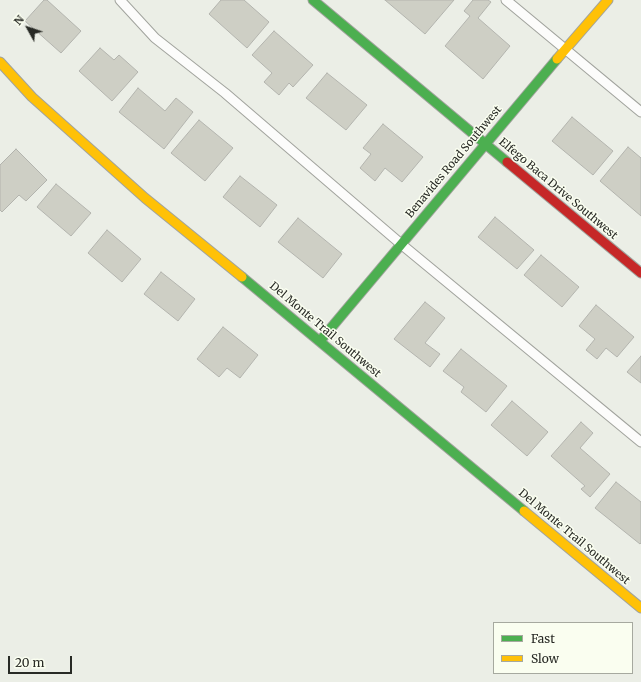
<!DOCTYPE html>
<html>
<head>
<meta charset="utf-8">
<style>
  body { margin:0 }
  #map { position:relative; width:641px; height:682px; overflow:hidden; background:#ebeee6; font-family:Merriweather,serif }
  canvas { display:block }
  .legend { position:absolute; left:493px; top:622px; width:140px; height:52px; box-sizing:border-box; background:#fafef0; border:1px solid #a6a99f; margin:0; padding:5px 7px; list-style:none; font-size:12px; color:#282a25 }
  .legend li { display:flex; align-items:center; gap:8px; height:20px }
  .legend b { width:20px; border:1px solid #a6a99f }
  .north { position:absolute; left:8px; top:8px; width:40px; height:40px; -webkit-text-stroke:3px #fafef0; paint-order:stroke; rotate:310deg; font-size:11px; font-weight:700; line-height:16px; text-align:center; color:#282a25 }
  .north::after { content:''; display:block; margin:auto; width:14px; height:18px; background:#282a25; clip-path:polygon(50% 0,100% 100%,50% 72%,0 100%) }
  .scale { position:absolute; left:8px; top:656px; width:64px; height:18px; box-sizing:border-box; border:2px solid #282a25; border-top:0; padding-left:5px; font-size:12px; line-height:14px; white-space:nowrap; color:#282a25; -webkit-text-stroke:3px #fafef0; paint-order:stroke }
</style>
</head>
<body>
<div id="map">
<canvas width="641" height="682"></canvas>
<ul class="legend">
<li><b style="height:5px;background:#4caf50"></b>Fast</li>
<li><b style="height:5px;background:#ffc107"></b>Slow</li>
</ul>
<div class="north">N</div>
<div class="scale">20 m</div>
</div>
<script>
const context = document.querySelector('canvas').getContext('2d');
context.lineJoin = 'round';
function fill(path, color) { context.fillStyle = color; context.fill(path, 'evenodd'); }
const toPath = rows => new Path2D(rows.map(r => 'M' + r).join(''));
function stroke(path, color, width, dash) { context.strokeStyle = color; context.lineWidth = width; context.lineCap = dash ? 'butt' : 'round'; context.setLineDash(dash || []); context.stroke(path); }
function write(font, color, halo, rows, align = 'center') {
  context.font = font + ' Merriweather,serif'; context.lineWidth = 3; context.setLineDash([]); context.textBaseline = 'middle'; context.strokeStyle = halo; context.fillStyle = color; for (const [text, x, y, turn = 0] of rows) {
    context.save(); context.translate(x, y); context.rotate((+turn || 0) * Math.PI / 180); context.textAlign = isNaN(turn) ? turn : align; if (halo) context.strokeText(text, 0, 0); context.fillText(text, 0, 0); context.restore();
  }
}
const building = toPath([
  [44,0,47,0,81,31,61,53,25,21,44,0],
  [221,0,244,0,269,22,247,48,209,14,221,0],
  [385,0,454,0,425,34,385,0],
  [473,0,488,0,491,2,478,18,510,46,483,79,445,46,470,16,464,11,473,0],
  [274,31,313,65,293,87,289,83,279,95,264,82,272,73,252,55,274,31],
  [100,48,114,60,119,55,138,72,112,101,79,71,100,48],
  [327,73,367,105,346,130,306,98,327,73],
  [138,88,165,111,176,98,193,112,164,149,119,112,138,88],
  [572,117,613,151,593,175,552,141,572,117],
  [199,120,233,148,205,181,171,153,199,120],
  [383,124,423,157,402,182,385,168,375,181,360,168,371,154,363,148,383,124],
  [628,147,641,158,641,216,600,181,628,147],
  [16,149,47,180,26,201,19,195,2,212,0,210,0,165,16,149],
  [240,176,277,205,260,227,223,197,240,176],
  [56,184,91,213,71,236,37,207,56,184],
  [495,217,534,250,517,269,478,237,495,217],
  [298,218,342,254,323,278,278,242,298,218],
  [107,230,141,259,122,282,88,253,107,230],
  [541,255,579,287,562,307,524,275,541,255],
  [161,272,195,299,178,321,144,294,161,272],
  [425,302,445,318,425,343,440,354,430,367,394,339,425,302],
  [596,305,634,337,617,357,606,348,597,359,586,350,595,339,579,326,596,305],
  [223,327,258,355,240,378,227,368,219,377,197,359,223,327],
  [461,349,507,386,486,412,461,392,464,387,443,371,461,349],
  [641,356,641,383,627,372,641,356],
  [512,401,548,432,527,456,491,425,512,401],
  [581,422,593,433,580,448,610,474,590,497,581,489,585,486,551,456,581,422],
  [616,482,641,502,641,543,640,544,595,508,616,482]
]);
const lane = toPath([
  [120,0,155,38,225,93,401,244,641,442],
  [506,0,641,112]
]);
const fast = toPath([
  [313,0,507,162],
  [242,277,524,511],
  [320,341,557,59]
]);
const slow = toPath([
  [557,59,608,0],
  [0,62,32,97,145,198,242,277],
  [524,511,641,608]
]);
const jam = toPath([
  [507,162,641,273]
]);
const streetNames = [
  ["Benavides Road Southwest",454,162,-50],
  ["Elfego Baca Drive Southwest",558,189,40],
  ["Del Monte Trail Southwest",325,330,40],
  ["Del Monte Trail Southwest",574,537,40]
];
fill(building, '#cecfc5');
stroke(building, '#b3b4ae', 1);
stroke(lane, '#a1a39d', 11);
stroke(fast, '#a1a39d', 11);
stroke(slow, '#a1a39d', 11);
stroke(jam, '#a1a39d', 11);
stroke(lane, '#fcfcfb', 9);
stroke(fast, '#4caf50', 9);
stroke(slow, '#ffc107', 9);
stroke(jam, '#c62828', 9);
write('11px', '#282a25', '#fafef0', streetNames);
</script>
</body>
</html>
